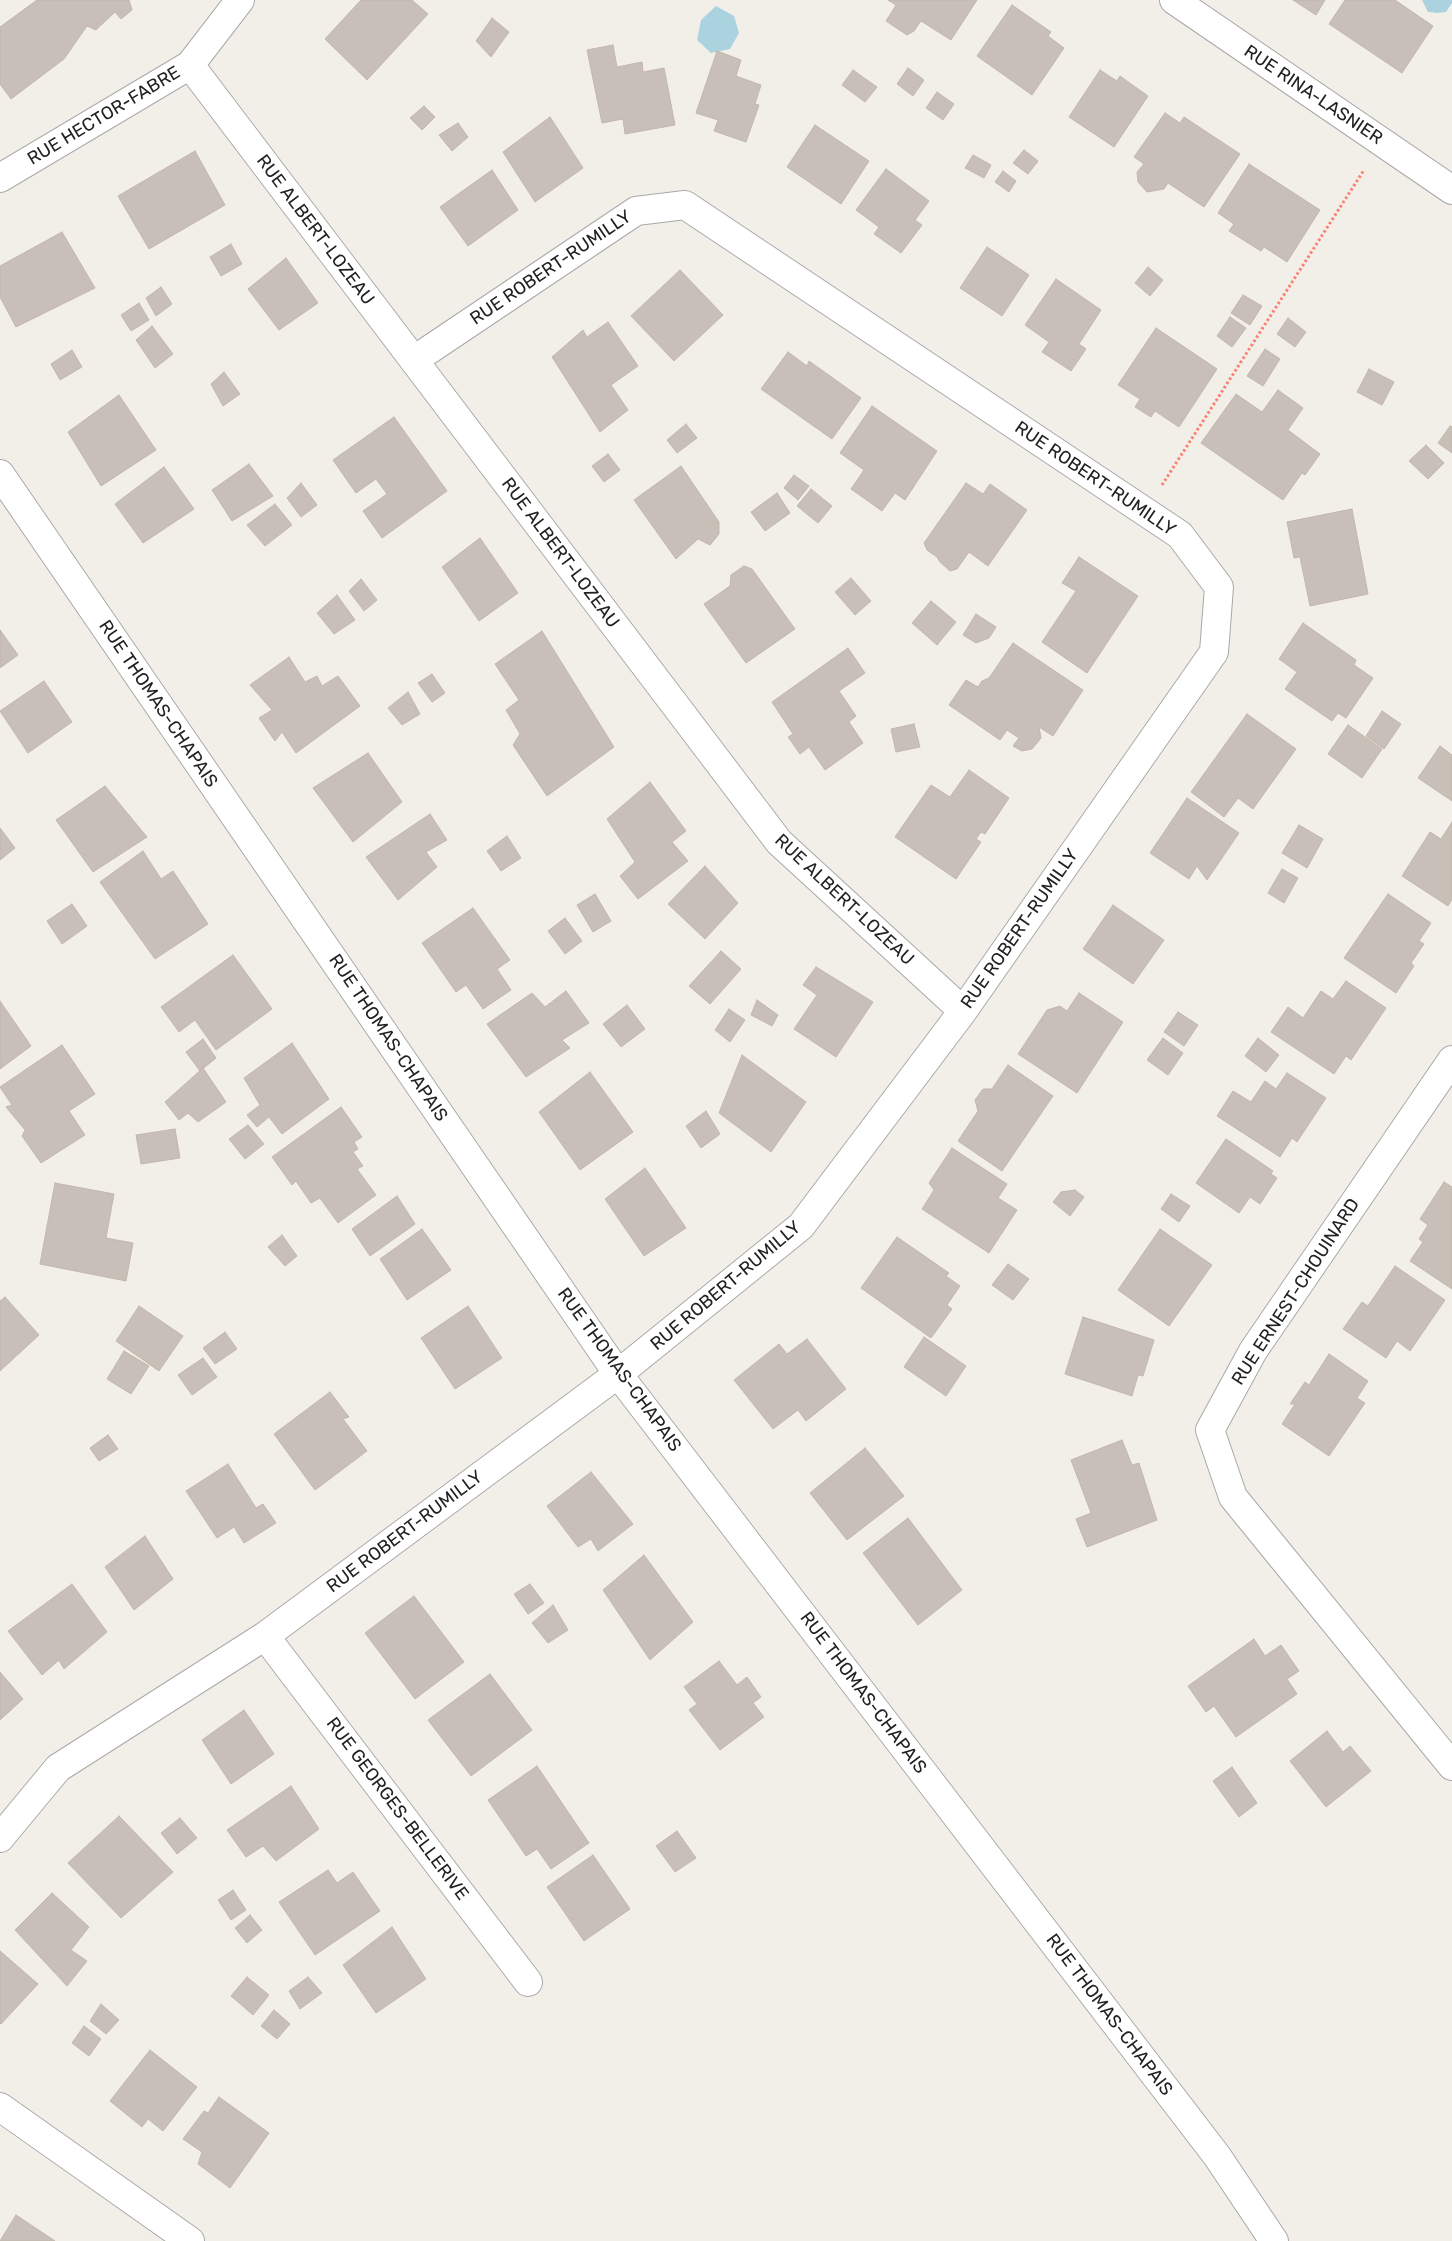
<!DOCTYPE html>
<html>
<head>
<meta charset="utf-8">
<style>
  body { margin:0 }
  canvas { display:block; background:#f2efe9 }
</style>
</head>
<body>
<canvas width="1452" height="2241"></canvas>
<script>
const context = document.querySelector('canvas').getContext('2d');
context.lineJoin = 'round';
function fill(path, color) { context.fillStyle = color; context.fill(path, 'evenodd'); }
const toPath = rows => new Path2D(rows.map(r => 'M' + r).join(''));
function stroke(path, color, width, dash) { context.strokeStyle = color; context.lineWidth = width; context.lineCap = dash ? 'butt' : 'round'; context.setLineDash(dash || []); context.stroke(path); }
function write(font, color, halo, rows, align = 'center') {
  context.font = font + ' Rubik,sans-serif'; context.lineWidth = 4; context.setLineDash([]); context.textBaseline = 'middle'; context.strokeStyle = halo; context.fillStyle = color; for (const [text, x, y, turn = 0] of rows) {
    context.save(); context.translate(x, y); context.rotate((+turn || 0) * Math.PI / 180); context.textAlign = isNaN(turn) ? turn : align; if (halo) context.strokeText(text, 0, 0); context.fillText(text, 0, 0); context.restore();
  }
}
const water = toPath([
  [1422,0,1452,0,1452,3,1446,12,1437,13,1428,12],
  [716,6,734,16,739,33,730,49,711,53,697,40,701,20]
]);
const building = toPath([
  [37,0,129,0,132,10,121,19,115,12,96,30,87,26,64,59,11,99,0,84,0,27,37,0],
  [361,0,412,0,428,14,367,80,325,39,361,0],
  [888,0,977,0,951,40,921,21,914,31,907,35,886,21,896,5,888,0],
  [1293,0,1325,0,1316,15,1293,0],
  [1345,0,1395,0,1433,26,1402,73,1329,24,1345,0],
  [1012,5,1051,32,1048,36,1064,48,1032,95,977,56,1012,5],
  [492,18,509,32,491,57,476,41,492,18],
  [613,45,617,67,642,62,643,72,664,68,675,125,625,134,623,119,602,123,587,50,613,45],
  [717,51,741,60,736,76,761,85,755,104,759,105,746,142,714,131,718,120,696,113,717,51],
  [908,68,924,80,913,96,897,84,908,68],
  [853,70,877,87,865,102,842,85,853,70],
  [1100,70,1117,81,1120,76,1148,96,1114,147,1069,117,1100,70],
  [937,92,954,104,943,120,926,108,937,92],
  [424,106,435,117,422,130,410,118,424,106],
  [1165,113,1180,123,1184,117,1240,154,1204,207,1168,183,1164,189,1147,192,1138,182,1137,172,1144,164,1134,157,1165,113],
  [550,117,583,168,535,202,503,152,550,117],
  [458,123,468,137,452,151,439,135,458,123],
  [815,125,869,161,841,204,787,167,815,125],
  [1024,150,1038,161,1028,174,1013,163,1024,150],
  [195,151,225,205,149,249,118,196,195,151],
  [973,155,991,165,984,178,965,168,973,155],
  [1249,164,1320,210,1287,262,1264,247,1261,251,1229,231,1234,224,1218,213,1249,164],
  [886,169,929,201,915,220,922,225,901,253,874,234,879,227,856,210,886,169],
  [492,170,518,210,468,246,440,207,492,170],
  [1003,171,1016,181,1009,192,995,182,1003,171],
  [62,232,95,288,16,327,0,297,0,266,62,232],
  [231,244,242,264,221,276,210,257,231,244],
  [987,247,1029,275,1002,316,960,288,987,247],
  [286,258,318,303,279,330,248,289,286,258],
  [1148,267,1163,280,1150,296,1135,283,1148,267],
  [680,270,723,315,674,361,631,316,680,270],
  [1056,279,1101,310,1079,344,1086,349,1071,371,1042,352,1049,342,1025,325,1056,279],
  [161,287,172,304,156,316,146,298,161,287],
  [1243,295,1262,306,1250,325,1231,313,1243,295],
  [139,303,149,320,131,331,121,315,139,303],
  [1230,317,1246,328,1232,347,1217,336,1230,317],
  [1288,318,1306,332,1295,347,1277,334,1288,318],
  [608,322,638,366,611,385,628,410,600,432,552,357,583,330,587,337,608,322],
  [152,326,173,354,155,368,136,340,152,326],
  [1156,328,1217,369,1179,427,1155,411,1151,417,1135,407,1140,399,1118,385,1156,328],
  [1265,349,1280,359,1263,386,1247,376,1265,349],
  [72,350,82,367,60,380,51,364,72,350],
  [788,352,807,366,809,361,861,398,832,439,761,389,788,352],
  [1369,369,1394,382,1382,405,1357,392,1369,369],
  [224,372,240,394,223,406,211,384,224,372],
  [1278,390,1303,408,1288,430,1320,454,1305,475,1302,473,1283,500,1201,443,1236,394,1262,412,1278,390],
  [119,395,156,450,101,486,68,432,119,395],
  [872,406,937,451,905,500,895,493,882,511,851,489,864,470,840,453,872,406],
  [394,417,447,491,382,538,363,511,387,494,376,479,356,493,333,460,394,417],
  [686,424,697,438,677,453,667,440,686,424],
  [1450,426,1452,427,1452,453,1438,443,1450,426],
  [1426,445,1444,463,1428,479,1409,461,1426,445],
  [608,454,620,470,604,482,592,466,608,454],
  [249,464,273,496,232,521,212,490,249,464],
  [681,466,719,522,719,534,710,545,698,539,676,559,634,500,681,466],
  [164,467,194,509,143,543,115,504,164,467],
  [794,475,809,486,798,500,784,488,794,475],
  [301,483,317,505,301,517,287,498,301,483],
  [966,483,983,494,990,484,1027,510,988,566,969,552,957,569,950,571,940,562,937,557,927,550,924,543,966,483],
  [811,489,832,506,818,523,797,506,811,489],
  [777,493,790,513,765,531,751,512,777,493],
  [275,504,292,525,265,546,247,525,275,504],
  [1352,509,1368,594,1310,606,1300,557,1294,558,1287,522,1352,509],
  [480,538,518,593,479,621,442,567,480,538],
  [1079,557,1138,596,1087,673,1042,642,1076,591,1062,583,1079,557],
  [744,566,752,569,795,629,746,663,704,604,730,586,731,575,744,566],
  [851,578,871,601,855,615,835,592,851,578],
  [361,579,377,600,364,611,349,591,361,579],
  [337,595,355,620,334,634,317,613,337,595],
  [931,601,956,622,937,645,912,623,931,601],
  [976,614,996,627,989,638,976,643,963,635,976,614],
  [1303,623,1356,660,1354,665,1373,678,1346,718,1338,713,1332,721,1285,689,1297,672,1279,659,1303,623],
  [0,630,18,655,0,668,0,630],
  [542,631,614,747,547,796,513,745,520,734,506,710,519,700,495,664,542,631],
  [1013,643,1083,690,1053,736,1039,727,1041,738,1032,749,1022,751,1013,746,1019,738,1007,730,1000,740,949,705,966,680,978,687,982,681,989,678,1013,643],
  [848,648,865,673,839,691,856,716,849,722,863,743,825,770,809,747,800,754,788,737,793,734,772,702,848,648],
  [289,657,305,682,317,676,322,686,338,676,360,706,296,753,282,732,275,741,259,718,272,710,250,685,289,657],
  [432,674,445,693,432,702,418,683,432,674],
  [44,681,72,722,28,753,0,711,44,681],
  [408,692,420,714,402,725,388,708,408,692],
  [1382,711,1401,724,1384,749,1366,736,1382,711],
  [1247,714,1296,749,1253,809,1238,798,1224,817,1191,792,1247,714],
  [914,724,920,747,896,752,891,729,914,724],
  [1348,725,1382,749,1362,778,1328,754,1348,725],
  [1440,746,1452,755,1452,801,1418,778,1440,746],
  [368,753,402,802,353,842,313,788,368,753],
  [969,770,1009,798,985,834,981,832,976,839,981,842,956,879,895,837,931,785,950,797,969,770],
  [650,782,686,831,672,842,688,861,638,899,620,876,635,862,607,819,650,782],
  [105,786,147,837,93,872,56,820,105,786],
  [1187,798,1239,833,1207,880,1197,866,1189,879,1150,853,1187,798],
  [430,814,447,840,426,852,437,867,398,900,366,857,430,814],
  [1452,822,1452,899,1448,906,1402,876,1430,832,1441,839,1452,822],
  [1299,825,1323,839,1307,868,1282,853,1299,825],
  [0,828,15,848,0,860,0,828],
  [507,836,521,858,501,871,487,851,507,836],
  [143,851,161,879,173,871,208,924,155,959,100,882,143,851],
  [705,866,738,903,705,939,668,904,705,866],
  [1282,869,1298,878,1284,903,1268,893,1282,869],
  [595,894,611,921,593,932,577,905,595,894],
  [1388,894,1431,923,1419,941,1424,944,1411,963,1414,966,1396,993,1344,958,1388,894],
  [72,904,87,926,62,944,47,921,72,904],
  [1113,905,1164,940,1133,984,1083,949,1113,905],
  [473,908,510,960,497,969,511,990,483,1009,466,985,456,992,422,943,473,908],
  [565,918,582,941,565,954,548,931,565,918],
  [721,951,741,969,710,1004,689,986,721,951],
  [233,955,272,1009,216,1050,195,1020,179,1032,161,1007,233,955],
  [816,967,873,1002,836,1057,794,1029,817,995,803,985,816,967],
  [1346,981,1386,1008,1351,1060,1346,1056,1334,1074,1271,1032,1288,1007,1303,1018,1321,991,1333,999,1346,981],
  [566,991,589,1023,562,1040,570,1048,526,1077,487,1024,532,993,545,1007,566,991],
  [1079,993,1123,1022,1077,1093,1018,1054,1047,1010,1060,1006,1067,1011,1079,993],
  [757,1000,778,1015,772,1026,751,1015,757,1000],
  [0,1001,31,1046,0,1069,0,1001],
  [627,1005,645,1029,621,1047,603,1024,627,1005],
  [729,1009,745,1020,730,1042,715,1030,729,1009],
  [1178,1012,1198,1025,1184,1046,1164,1032,1178,1012],
  [1163,1038,1183,1053,1168,1075,1147,1060,1163,1038],
  [1258,1038,1279,1055,1266,1072,1245,1056,1258,1038],
  [203,1039,216,1058,200,1071,186,1052,203,1039],
  [292,1043,329,1099,282,1134,269,1117,257,1127,247,1115,260,1105,244,1078,292,1043],
  [62,1045,95,1094,69,1111,85,1135,41,1163,22,1136,25,1130,6,1107,12,1105,0,1087,62,1045],
  [742,1055,806,1102,771,1152,719,1113,742,1055],
  [1008,1065,1053,1096,1002,1171,958,1141,978,1111,975,1100,983,1089,992,1089,1008,1065],
  [203,1068,226,1102,198,1122,188,1113,179,1120,165,1102,203,1068],
  [590,1072,633,1132,580,1170,539,1112,590,1072],
  [1287,1073,1326,1098,1297,1142,1292,1138,1280,1157,1217,1116,1233,1091,1251,1102,1265,1081,1276,1089,1287,1073],
  [341,1107,362,1137,354,1142,358,1149,353,1152,363,1166,357,1169,376,1195,338,1223,320,1198,311,1203,296,1181,292,1185,272,1157,341,1107],
  [706,1111,720,1134,701,1148,686,1126,706,1111],
  [248,1125,264,1144,245,1159,229,1139,248,1125],
  [175,1129,180,1158,141,1164,136,1135,175,1129],
  [1226,1139,1273,1171,1271,1174,1277,1178,1260,1204,1250,1197,1239,1213,1196,1183,1226,1139],
  [952,1148,1007,1184,998,1198,1017,1210,989,1253,922,1209,934,1190,929,1183,952,1148],
  [645,1168,686,1228,644,1256,605,1199,645,1168],
  [1444,1182,1452,1187,1452,1289,1410,1261,1423,1242,1419,1239,1428,1225,1420,1219,1444,1182],
  [55,1183,114,1194,106,1238,133,1243,126,1281,40,1264,55,1183],
  [1075,1190,1084,1197,1070,1216,1053,1202,1061,1192,1075,1190],
  [1171,1194,1190,1206,1179,1222,1161,1209,1171,1194],
  [397,1196,415,1224,370,1256,352,1229,397,1196],
  [422,1229,451,1270,407,1300,380,1259,422,1229],
  [1160,1229,1212,1265,1169,1326,1118,1290,1160,1229],
  [282,1235,297,1256,285,1266,268,1247,282,1235],
  [897,1237,949,1273,946,1276,960,1286,947,1305,952,1309,931,1338,861,1288,897,1237],
  [1008,1264,1029,1279,1013,1300,992,1285,1008,1264],
  [1395,1266,1445,1300,1410,1351,1397,1341,1386,1358,1343,1329,1362,1302,1368,1306,1395,1266],
  [5,1297,39,1335,0,1371,0,1301,5,1297],
  [139,1306,183,1336,159,1371,116,1341,139,1306],
  [468,1306,502,1358,455,1389,421,1338,468,1306],
  [1083,1317,1154,1340,1143,1376,1138,1375,1132,1396,1065,1374,1083,1317],
  [225,1332,237,1349,215,1364,203,1348,225,1332],
  [924,1337,966,1366,946,1396,904,1367,924,1337],
  [807,1339,846,1389,806,1421,798,1410,773,1429,734,1380,779,1344,787,1354,807,1339],
  [124,1351,149,1366,131,1394,107,1379,124,1351],
  [1329,1354,1368,1381,1357,1398,1365,1403,1329,1456,1282,1424,1295,1404,1290,1404,1305,1382,1309,1385,1329,1354],
  [203,1358,217,1377,192,1395,178,1375,203,1358],
  [330,1392,349,1417,343,1419,367,1451,315,1490,274,1434,330,1392],
  [108,1435,118,1449,99,1461,90,1448,108,1435],
  [1122,1440,1132,1465,1139,1463,1157,1520,1087,1547,1076,1519,1091,1513,1071,1460,1122,1440],
  [865,1448,904,1496,847,1540,810,1493,865,1448],
  [228,1464,256,1508,263,1504,276,1523,244,1543,234,1527,217,1538,186,1491,228,1464],
  [591,1472,633,1524,598,1551,591,1539,578,1547,547,1506,591,1472],
  [908,1518,962,1590,918,1625,863,1553,908,1518],
  [145,1536,173,1579,134,1610,105,1567,145,1536],
  [644,1555,693,1622,650,1660,603,1590,644,1555],
  [72,1584,107,1632,64,1669,59,1660,42,1675,8,1631,72,1584],
  [530,1584,544,1603,528,1614,514,1594,530,1584],
  [414,1596,464,1662,415,1699,365,1633,414,1596],
  [553,1605,568,1630,548,1643,532,1623,553,1605],
  [1254,1639,1265,1656,1281,1645,1299,1671,1287,1679,1297,1694,1236,1737,1214,1706,1206,1712,1188,1686,1254,1639],
  [719,1661,737,1685,747,1677,761,1697,753,1703,764,1717,720,1750,689,1710,697,1704,684,1687,719,1661],
  [0,1672,23,1699,0,1720,0,1672],
  [490,1674,532,1730,471,1776,428,1720,490,1674],
  [244,1710,274,1754,231,1784,202,1740,244,1710],
  [1327,1731,1343,1752,1350,1746,1371,1771,1326,1807,1290,1761,1327,1731],
  [537,1766,589,1843,551,1869,537,1849,526,1856,488,1800,537,1766],
  [1232,1767,1257,1803,1239,1817,1213,1781,1232,1767],
  [291,1786,319,1829,276,1861,263,1846,246,1857,227,1830,291,1786],
  [119,1816,173,1872,121,1918,68,1863,119,1816],
  [180,1818,197,1838,177,1854,161,1833,180,1818],
  [677,1831,696,1858,675,1872,656,1846,677,1831],
  [593,1855,630,1909,584,1941,547,1887,593,1855],
  [328,1870,337,1883,353,1872,380,1911,315,1955,279,1902,328,1870],
  [233,1890,246,1910,231,1920,218,1900,233,1890],
  [52,1893,89,1927,71,1950,87,1961,67,1986,15,1930,52,1893],
  [250,1915,262,1930,247,1943,235,1928,250,1915],
  [392,1927,426,1979,376,2013,343,1965,392,1927],
  [0,1951,38,1984,1,2024,0,2023,0,1951],
  [247,1977,269,1995,253,2015,231,1996,247,1977],
  [308,1977,322,1993,300,2009,289,1991,308,1977],
  [101,2004,119,2020,106,2034,90,2021,101,2004],
  [274,2010,290,2024,277,2039,261,2026,274,2010],
  [84,2026,101,2039,89,2056,72,2043,84,2026],
  [150,2050,197,2087,163,2131,148,2119,142,2127,110,2101,150,2050],
  [219,2097,269,2133,230,2188,198,2164,202,2152,183,2139,204,2111,208,2113,219,2097],
  [16,2215,55,2241,0,2241,16,2215]
]);
const path = toPath([
  [1162,485,1364,170]
]);
const street = toPath([
  [1174,0,1452,190],
  [190,65,779,842,963,1011],
  [0,178,190,65,240,0],
  [0,474,618,1374,1217,2156,1274,2241],
  [1452,1060,1253,1351,1210,1430,1233,1497,1452,1766],
  [265,1636,528,1982],
  [0,1838,58,1768,265,1636,618,1374,801,1226,963,1011,1214,652,1219,587,1180,535,685,205,636,211,414,360],
  [0,2107,190,2241]
]);
const streetNames = [
  ["RUE RINA-LASNIER",1313,95,34],
  ["RUE HECTOR-FABRE",104,116,-31],
  ["RUE ALBERT-LOZEAU",315,230,53],
  ["RUE ROBERT-RUMILLY",551,268,-34],
  ["RUE ROBERT-RUMILLY",1095,479,34],
  ["RUE ALBERT-LOZEAU",560,553,53],
  ["RUE THOMAS-CHAPAIS",158,704,56],
  ["RUE ALBERT-LOZEAU",844,900,43],
  ["RUE ROBERT-RUMILLY",1020,929,-55],
  ["RUE THOMAS-CHAPAIS",388,1038,56],
  ["RUE ROBERT-RUMILLY",726,1286,-40],
  ["RUE ERNEST-CHOUINARD",1296,1292,-57],
  ["RUE THOMAS-CHAPAIS",619,1370,54],
  ["RUE ROBERT-RUMILLY",405,1532,-37],
  ["RUE THOMAS-CHAPAIS",863,1693,53],
  ["RUE GEORGES-BELLERIVE",397,1809,53],
  ["RUE THOMAS-CHAPAIS",1109,2015,53]
];
fill(water, '#aad3df');
fill(building, '#c7bfb8');
stroke(building, '#c4b6ab', 1);
stroke(street, '#a9a9a9', 30);
stroke(path, '#fa8072', 3, [2.5, 2.5]);
stroke(street, '#fff', 28);
write('18px', '#222', '#fff', streetNames);
</script>
</body>
</html>
